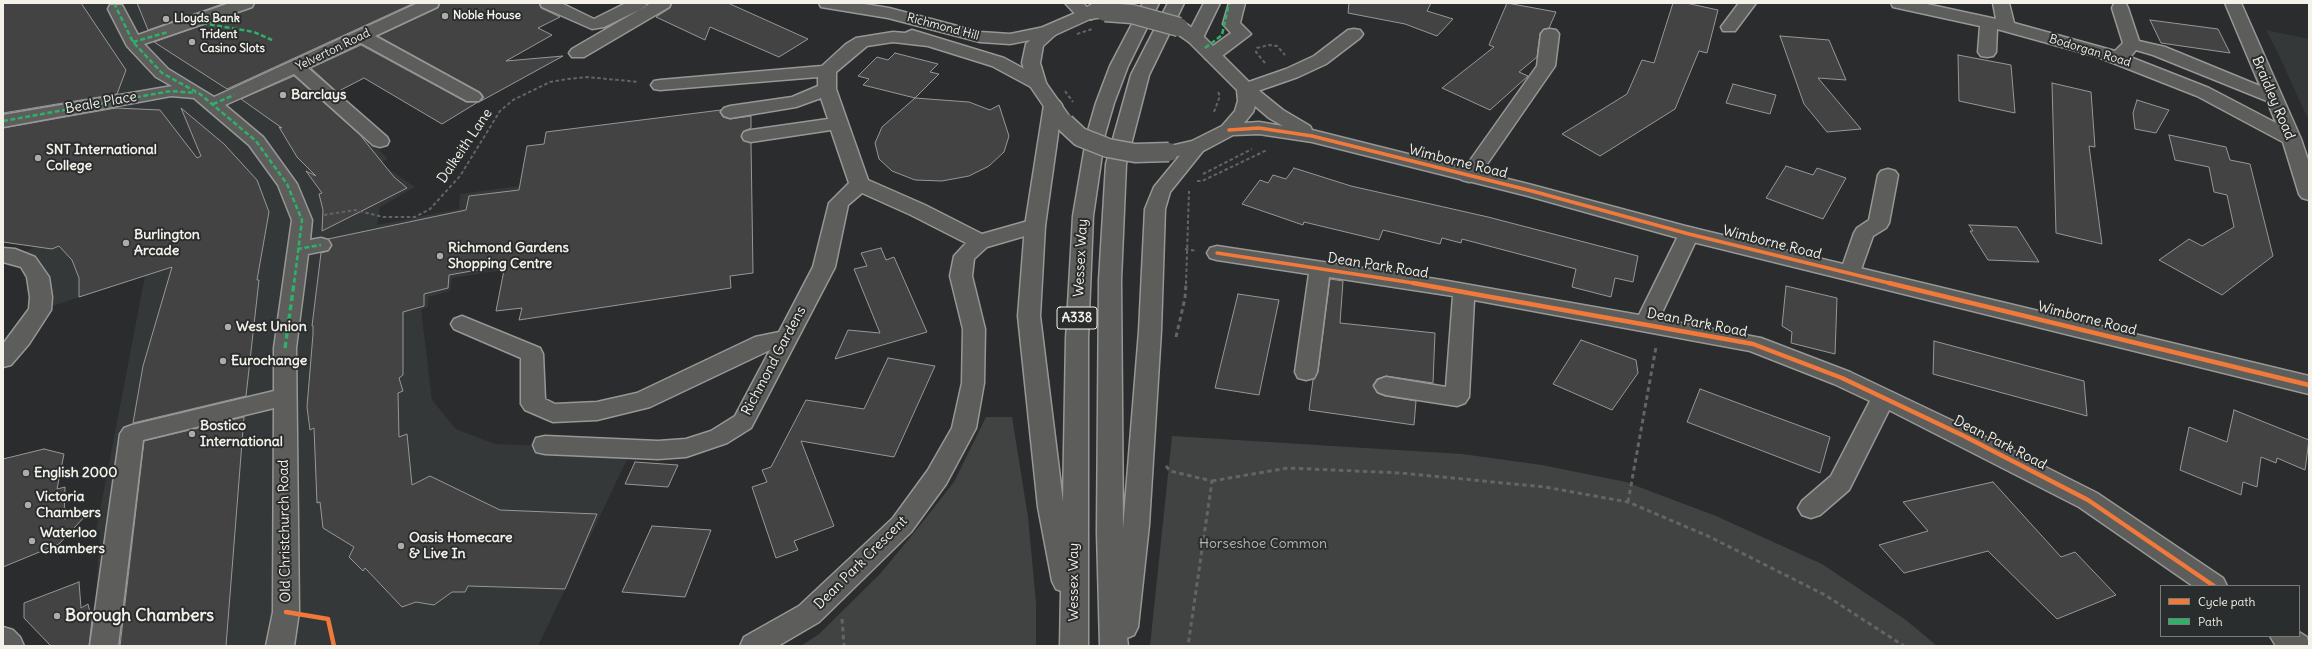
<!DOCTYPE html>
<html>
<head>
<meta charset="utf-8">
<style>
  body { margin:0 }
  #map { position:relative; width:2312px; height:649px; overflow:hidden; background:#2b2c2d; font-family:Delius,sans-serif }
  canvas { display:block }
  .frame { position:absolute; inset:0; border:4px solid #f4f1e8; pointer-events:none }
  .legend { position:absolute; left:2160px; top:585px; width:140px; height:52px; box-sizing:border-box; background:#2a2d2e; border:1px solid #7b7b78; margin:0; padding:5px 7px; list-style:none; font-size:12px; color:#f4f1e8 }
  .legend li { display:flex; align-items:center; gap:8px; height:20px }
  .legend b { width:20px; border:1px solid #7b7b78 }
</style>
</head>
<body>
<div id="map">
<canvas width="2312" height="649"></canvas>
<div class="frame"></div>
<ul class="legend">
<li><b style="height:5px;background:#f17a3a"></b>Cycle path</li>
<li><b style="height:5px;background:#2db169"></b>Path</li>
</ul>
</div>
<script>
const context = document.querySelector('canvas').getContext('2d');
context.lineJoin = 'round';
function fill(path, color) { context.fillStyle = color; context.fill(path, 'evenodd'); }
const toPath = rows => new Path2D(rows.map(r => 'M' + r).join(''));
function stroke(path, color, width, dash) { context.strokeStyle = color; context.lineWidth = width; context.lineCap = dash ? 'butt' : 'round'; context.setLineDash(dash || []); context.stroke(path); }
function write(font, color, halo, rows, align = 'center') {
  context.font = font + ' Delius,sans-serif'; context.lineWidth = 4; context.setLineDash([]); context.textBaseline = 'middle'; context.strokeStyle = halo; context.fillStyle = color; for (const [text, x, y, turn = 0] of rows) {
    context.save(); context.translate(x, y); context.rotate((+turn || 0) * Math.PI / 180); context.textAlign = isNaN(turn) ? turn : align; if (halo) context.strokeText(text, 0, 0); context.fillText(text, 0, 0); context.restore();
  }
}
const built = toPath([
  [3,3,500,3,319,89,388,159,380,163,415,187,380,207,377,225,459,209,460,194,519,186,504,270,452,278,450,291,428,297,428,307,421,310,432,400,456,429,495,444,632,449,538,646,93,646,100,530,96,531,145,276,40,310,41,297,15,256,118,209,3,176],
  [2266,30,2309,39,2309,121,2276,49]
]);
const green = toPath([
  [986,417,1012,417,1028,517,1036,603,1036,646,801,646,819,634,880,574,917,529,954,482],
  [1172,436,1462,454,1542,465,1626,482,1716,516,1822,564,1906,620,1937,646,1150,646]
]);
const building = toPath([
  [3,3,81,3,126,70,117,94,3,113,3,3],
  [137,3,225,3,148,30,137,3],
  [255,3,414,3,227,89,154,42,252,8,255,3],
  [440,3,539,3,541,8,560,17,538,28,552,35,506,61,563,56,481,101,484,97,480,92,378,36,438,8,440,3],
  [672,3,728,3,808,39,779,57,710,27,705,40,656,17,670,8,672,3],
  [1349,3,1431,3,1427,11,1453,19,1437,36,1405,24,1348,13,1349,3],
  [1507,3,1556,12,1549,28,1544,29,1540,33,1537,57,1519,72,1528,76,1490,110,1442,88,1494,47,1489,45,1507,3],
  [1673,3,1686,3,1718,10,1707,53,1699,51,1675,109,1600,156,1562,134,1627,94,1642,60,1654,63,1673,3],
  [2150,20,2218,29,2230,53,2161,43,2150,20],
  [1780,36,1829,40,1846,80,1818,78,1861,129,1827,132,1804,104,1780,36],
  [361,45,466,102,478,102,442,124,364,78,337,92,311,68,361,45],
  [895,53,938,64,930,72,939,74,915,98,863,85,869,79,858,76,877,57,888,60,895,53],
  [1958,55,2011,65,2015,113,1959,101,1958,55],
  [294,76,360,135,394,177,407,188,322,231,323,210,319,194,322,193,306,171,316,176,297,157,279,127,282,128,241,99,294,76],
  [2052,83,2091,92,2095,147,2089,146,2102,244,2056,233,2052,83],
  [1733,84,1776,95,1770,114,1726,103,1733,84],
  [915,98,969,102,990,110,999,105,1009,136,1004,152,989,166,969,176,942,181,915,180,892,171,879,159,875,143,882,127,915,98],
  [2137,100,2169,110,2156,133,2135,129,2133,113,2137,100],
  [116,108,160,110,197,158,201,156,181,108,224,144,257,180,269,212,257,280,259,280,246,396,133,423,143,366,172,267,79,297,79,278,72,260,59,246,52,249,3,242,3,128,116,108],
  [721,110,720,112,723,117,730,119,751,116,751,128,744,131,741,137,744,141,751,143,753,273,730,276,731,288,519,320,522,308,496,311,505,265,449,275,448,288,424,294,424,306,403,312,403,375,399,378,403,391,398,393,399,437,407,434,412,485,430,476,500,510,597,514,565,589,468,586,465,592,452,592,434,605,416,602,402,607,365,568,363,571,349,557,354,547,323,528,320,502,317,503,314,428,310,430,307,407,313,334,313,326,312,326,321,253,328,251,332,246,328,239,466,210,469,196,519,190,527,146,544,144,546,132,721,110],
  [2169,135,2226,147,2230,160,2250,164,2273,256,2222,295,2159,260,2189,239,2202,246,2234,227,2227,195,2214,192,2209,167,2175,160,2169,135],
  [1786,166,1813,175,1817,168,1846,178,1823,219,1766,198,1786,166],
  [1294,168,1351,186,1488,217,1638,256,1633,282,1615,278,1611,297,1572,287,1576,269,1462,239,1461,243,1442,238,1440,244,1383,230,1379,240,1304,222,1303,225,1242,204,1260,180,1268,183,1273,175,1286,179,1294,168],
  [1969,225,2017,227,2039,262,1988,260,1970,231,1973,231,1969,225],
  [881,248,886,260,894,257,927,332,835,359,848,330,880,333,854,269,867,266,861,253,881,248],
  [1330,279,1343,281,1340,323,1435,333,1433,383,1386,376,1377,379,1373,385,1377,393,1385,396,1416,401,1414,425,1309,410,1313,380,1318,372,1330,279],
  [1786,286,1837,298,1835,354,1791,343,1792,332,1782,326,1786,286],
  [1238,294,1279,300,1259,395,1215,388,1238,294],
  [1581,340,1636,360,1638,373,1612,410,1553,384,1581,340],
  [1934,341,2084,381,2087,416,1933,374,1934,341],
  [888,358,935,366,894,457,801,441,834,526,794,541,798,550,776,558,752,487,767,482,762,470,771,467,806,400,864,409,888,358],
  [1700,389,1830,437,1820,473,1687,422,1700,389],
  [2234,410,2309,440,2305,470,2277,458,2276,463,2261,457,2257,487,2243,482,2241,495,2180,470,2189,427,2227,442,2234,410],
  [244,417,226,646,120,646,144,441,244,417],
  [44,449,64,454,57,489,65,487,64,519,89,512,59,544,3,567,3,459,44,449],
  [635,462,678,465,668,487,625,484,635,462],
  [1993,482,2061,557,2075,552,2116,595,2057,619,1988,551,1904,573,1879,545,1928,531,1903,502,1993,482],
  [652,526,711,530,685,597,622,592,652,526],
  [79,582,81,608,88,604,92,620,89,646,51,646,24,618,24,603,79,582]
]);
const pathFar1 = toPath([
  [1265,63,1256,52,1257,48,1269,45,1277,46,1285,55],
  [1214,112,1220,96,1218,92],
  [1203,174,1252,149],
  [1197,181,1202,181,1267,150],
  [324,215,355,210,383,217,415,217,430,209,460,176,500,111,513,100,550,82,568,79,587,77,639,82],
  [1185,249,1197,251],
  [1186,284,1189,191]
]);
const path = toPath([
  [1176,337,1185,298,1186,283],
  [1166,466,1170,471,1212,481,1188,646],
  [1212,481,1288,468,1401,473,1545,487,1628,502,1708,536,1825,595,1904,646],
  [1628,502,1656,347],
  [842,619,844,646]
]);
const minor = toPath([
  [230,3,254,3,252,7,144,44,168,69,214,97,418,3,439,3,437,7,375,36,479,93,482,97,479,101,467,101,361,43,308,68,387,137,389,141,387,145,380,147,373,145,294,74,225,105,263,137,297,184,312,220,310,240,321,238,328,240,331,245,328,250,308,254,296,348,299,612,294,646,266,646,273,612,274,408,143,440,118,646,90,646,120,434,124,428,132,425,274,391,274,348,292,220,278,185,249,145,194,98,171,96,3,127,3,115,172,86,156,77,127,46,108,9,110,5,122,5,138,35,230,3],
  [540,3,561,3,594,19,626,3,647,3,645,7,604,27,592,29,542,7,540,3],
  [651,3,671,3,669,7,584,57,572,57,569,53,572,49,651,3],
  [819,3,858,3,889,8,980,32,1010,34,1049,26,1055,27,1058,31,1055,35,1010,44,980,42,888,18,827,8,821,7,819,3],
  [1065,3,1083,3,1094,15,1092,19,1080,19,1065,3],
  [1229,3,1245,3,1240,23,1251,34,1218,59,1206,59,1203,55,1206,51,1231,33,1223,24,1229,3],
  [1739,3,1756,3,1735,31,1723,31,1721,27,1739,3],
  [1891,3,1922,3,1996,19,1993,3,2009,3,2014,23,2115,51,2123,43,2112,8,2114,4,2120,3,2126,4,2128,8,2139,41,2165,47,2260,86,2225,3,2241,3,2301,139,2309,163,2309,200,2302,198,2299,194,2283,142,2197,96,2098,57,1997,29,1996,52,1993,56,1987,57,1981,56,1978,52,1980,26,1893,7,1891,3],
  [2136,50,2153,55,2267,101,2276,123,2209,88,2130,57,2136,50],
  [1354,29,1360,30,1363,34,1360,38,1326,64,1298,77,1252,93,1246,94,1240,93,1237,89,1240,85,1286,69,1314,56,1348,30,1354,29],
  [1550,29,1556,30,1559,34,1555,66,1476,180,1469,182,1462,180,1459,176,1537,66,1541,34,1544,30,1550,29],
  [912,30,1004,58,1043,79,1046,83,1043,87,1031,87,992,66,928,46,893,42,867,46,836,72,836,89,868,180,925,205,982,234,1035,219,1042,221,1045,226,1042,231,987,247,974,259,972,276,985,329,984,383,976,428,946,484,911,532,819,622,778,646,740,646,744,637,799,606,893,518,928,470,952,428,962,383,963,329,950,276,954,256,966,243,911,215,862,193,848,205,835,267,751,428,727,443,686,457,658,459,545,454,536,452,533,445,536,438,545,436,658,441,686,439,711,431,735,416,770,350,650,407,597,420,553,422,525,410,521,404,521,358,454,329,451,324,454,319,462,316,540,348,543,354,545,399,555,404,597,402,637,393,755,337,779,332,813,267,829,203,849,183,831,130,751,142,744,140,742,136,744,132,751,130,828,119,821,98,796,107,730,118,724,116,721,112,724,108,730,106,792,97,818,86,818,77,660,90,654,89,651,85,654,81,660,80,822,66,846,44,856,38,893,32,905,33,912,30],
  [1888,169,1895,171,1898,175,1889,223,1886,228,1873,236,1858,278,1851,280,1844,278,1840,273,1854,233,1857,228,1869,220,1878,175,1881,171,1888,169],
  [1689,227,1696,229,1699,234,1659,319,1761,338,1850,372,1972,430,2097,493,2223,578,2227,586,2193,586,2079,507,1889,410,1849,490,1820,515,1811,518,1802,515,1798,508,1802,501,1831,476,1870,401,1834,384,1750,351,1474,300,1469,397,1465,403,1457,406,1386,395,1378,392,1374,386,1378,380,1386,377,1446,387,1453,296,1329,277,1317,372,1314,378,1306,380,1298,378,1295,372,1309,274,1217,260,1210,258,1207,253,1210,248,1217,246,1442,280,1639,315,1679,234,1682,229,1689,227],
  [3,248,15,249,35,257,49,277,52,297,51,310,29,344,11,365,3,367,3,344,29,309,30,297,27,277,21,267,3,262,3,248],
  [3,627,13,630,20,637,24,646,3,646,3,627],
  [2299,632,2307,637,2309,646,2276,646,2270,636,2299,636,2299,632]
]);
const major = toPath([
  [1105,7,1111,8,1113,12,1111,16,1090,19,1068,29,1055,35,1043,46,1040,63,1046,83,1074,123,1072,127,1065,129,1058,127,1028,83,1022,63,1026,44,1043,27,1080,11,1105,7],
  [1179,22,1185,23,1201,34,1252,85,1283,110,1310,126,1312,130,1532,185,1689,227,2309,376,2309,394,1689,241,1528,196,1312,142,1259,134,1233,135,1205,150,1169,158,1162,156,1159,152,1162,148,1192,141,1222,126,1235,111,1238,101,1237,90,1189,42,1173,31,1171,27,1173,23,1179,22],
  [1255,106,1269,118,1283,126,1259,122,1244,123,1253,112,1255,106]
]);
const highway = toPath([
  [1094,3,1113,3,1092,19,1080,19,1078,15,1080,11,1094,3],
  [1143,3,1159,3,1128,66,1114,103,1105,134,1093,216,1088,339,1088,646,1060,646,1061,591,1056,589,1052,581,1038,507,1018,316,1025,226,1044,105,1047,101,1053,100,1059,101,1062,105,1045,226,1040,316,1063,502,1066,339,1073,216,1087,134,1096,103,1110,66,1143,3],
  [1168,3,1184,3,1149,75,1126,164,1121,280,1123,529,1139,331,1145,209,1154,187,1191,142,1198,140,1205,142,1207,146,1170,192,1165,209,1161,331,1149,525,1138,627,1134,635,1127,638,1128,646,1100,646,1097,532,1099,280,1106,164,1131,75,1168,3],
  [1204,3,1220,3,1201,42,1189,42,1186,38,1204,3]
]);
const pathBridge = toPath([
  [1077,34,1092,29],
  [1065,91,1073,102]
]);
const majorBridge = toPath([
  [1105,12,1132,14,1179,27],
  [1065,123,1080,137,1108,148,1135,153,1169,152]
]);
const quietFar1 = toPath([
  [114,3,133,42,162,73,200,94,256,141,287,184,302,220,294,284],
  [195,22,254,32,272,40],
  [133,42,168,32],
  [1205,48,1222,35,1229,3],
  [213,104,234,95],
  [3,121,171,91,196,93],
  [297,249,321,245]
]);
const quiet = toPath([
  [285,348,294,283]
]);
const cyclewayFar1 = toPath([
  [1229,130,1259,128,1312,136,1532,191,1689,234,1893,284],
  [1217,253,1420,284]
]);
const cycleway = toPath([
  [1413,283,1753,344,1842,378,1964,436,2088,500,2214,586],
  [1889,283,2309,385],
  [286,612,328,619,334,646]
]);
const markers = [
  [445,16,4,"#aeaca7"],
  [166,19,4,"#aeaca7"],
  [192,42,4,"#aeaca7"],
  [283,95,4,"#aeaca7"],
  [38,158,4,"#aeaca7"],
  [126,243,4,"#aeaca7"],
  [440,256,4,"#aeaca7"],
  [228,327,4,"#aeaca7"],
  [223,361,4,"#aeaca7"],
  [192,434,4,"#aeaca7"],
  [26,473,4,"#aeaca7"],
  [28,505,4,"#aeaca7"],
  [32,541,4,"#aeaca7"],
  [401,546,4,"#aeaca7"],
  [57,616,4,"#aeaca7"]
];
const farPoinames = [
  ["Noble House",453,16],
  ["Lloyds Bank",174,19],
  ["Trident",200,35],
  ["Casino Slots",200,49]
];
const farStreetnames = [
  ["Richmond Hill",943,27,15],
  ["Yelverton Road",333,50,-26],
  ["Bodorgan Road",2090,51,17]
];
const shields = [
  [1077,318,40]
];
const shieldNames = [
  ["A338",1077,318]
];
const poiNames = [
  ["Barclays",291,95],
  ["SNT International",46,150],
  ["College",46,166],
  ["Burlington",134,235],
  ["Arcade",134,251],
  ["Richmond Gardens",448,248],
  ["Shopping Centre",448,264],
  ["West Union",236,327],
  ["Eurochange",231,361],
  ["Bostico",200,426],
  ["International",200,442],
  ["English 2000",34,473],
  ["Victoria",36,497],
  ["Chambers",36,513],
  ["Waterloo",40,533],
  ["Chambers",40,549],
  ["Oasis Homecare",409,538],
  ["& Live In",409,554]
];
const streetNames = [
  ["Braidley Road",2273,98,67],
  ["Beale Place",101,103,-10],
  ["Dalkeith Lane",465,146,-56],
  ["Wimborne Road",1458,162,14],
  ["Wimborne Road",1772,243,14],
  ["Wessex Way",1081,258,-87],
  ["Dean Park Road",1378,266,9],
  ["Wimborne Road",2087,319,14],
  ["Dean Park Road",1697,323,11],
  ["Richmond Gardens",774,361,-62],
  ["Dean Park Road",2000,443,27],
  ["Old Christchurch Road",285,531,-91],
  ["Dean Park Crescent",861,563,-45],
  ["Wessex Way",1074,582,-90]
];
const parkNames = [
  ["Horseshoe Common",1263,544]
];
const nearPoinames = [
  ["Borough Chambers",65,616]
];
fill(built, '#353838');
fill(green, '#414242');
fill(building, '#434344');
stroke(building, '#979796', 1);
stroke(minor, '#979796', 3);
stroke(major, '#979796', 3);
stroke(highway, '#979796', 3);
stroke(pathFar1, '#646464', 2, [3.5, 2.5]);
stroke(path, '#646464', 3, [4.5, 3.5]);
fill(minor, '#5d5d5c');
fill(major, '#5d5d5c');
fill(highway, '#5d5d5c');
stroke(majorBridge, '#979796', 21, []);
stroke(pathBridge, '#646464', 2, [3.5, 2.5]);
stroke(majorBridge, '#5d5d5c', 18);
stroke(quietFar1, '#2db169', 2.5, [5, 2.5]);
stroke(quiet, '#2db169', 3.5, [6, 3.5]);
stroke(cyclewayFar1, '#f17a3a', 3.5);
stroke(cycleway, '#f17a3a', 4.5);
for (const [x, y, r, color] of markers) { const dot = new Path2D(); dot.arc(x, y, r, 0, 2 * Math.PI); context.fillStyle = color; context.fill(dot); stroke(dot, '#2a2d2e', 1.5); }
write('bold 12px', '#f4f1e8', '#2a2d2e', farPoinames, 'left');
write('12px', '#f4f1e8', '#2a2d2e', farStreetnames);
for (const [x, y, w] of shields) { const box = new Path2D(); box.roundRect(x - w / 2, y - 11, w, 22, 3); context.fillStyle = '#2a2d2e'; context.fill(box); stroke(box, '#f4f1e8', 1); }
write('bold 13px', '#f4f1e8', null, shieldNames);
write('bold 14px', '#f4f1e8', '#2a2d2e', poiNames, 'left');
write('14px', '#f4f1e8', '#2a2d2e', streetNames);
write('14px', '#b6b5af', '#2a2d2e', parkNames);
write('bold 17px', '#f4f1e8', '#2a2d2e', nearPoinames, 'left');
</script>
</body>
</html>
